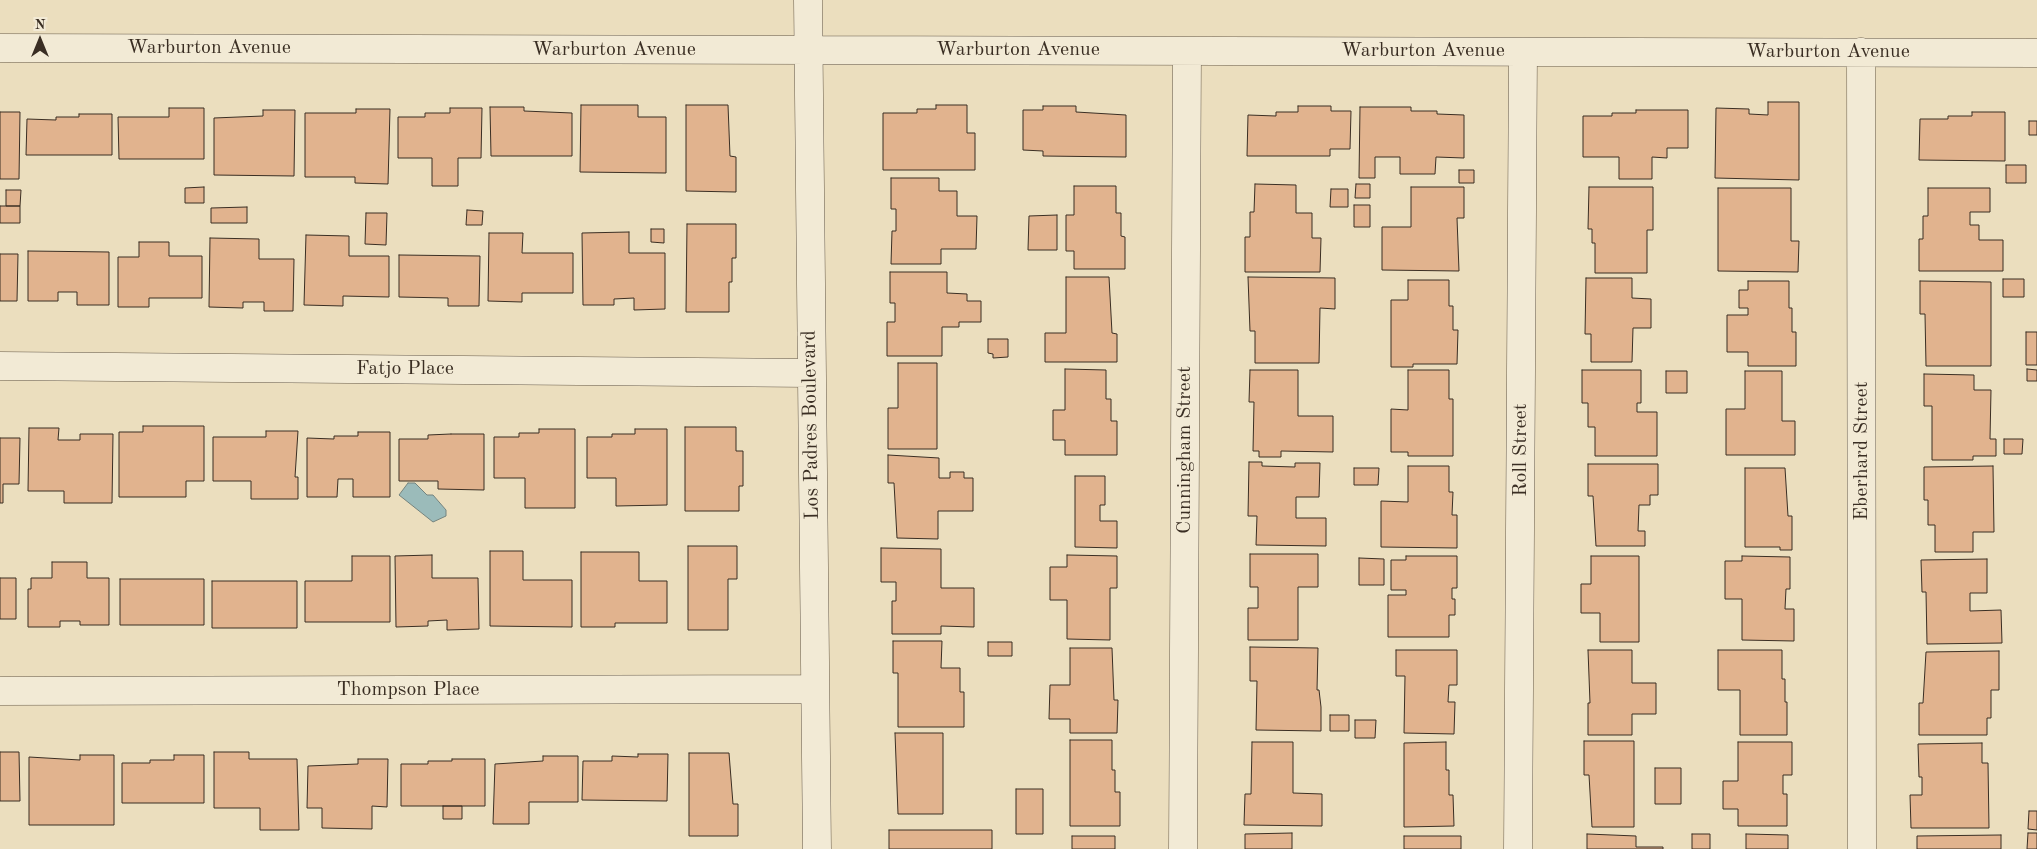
<!DOCTYPE html>
<html>
<head>
<meta charset="utf-8">
<style>
  body { margin:0 }
  #map { position:relative; width:2037px; height:849px; overflow:hidden; background:#ebdebe; font-family:"Old Standard TT",serif }
  canvas { display:block }
  .north { position:absolute; left:15px; top:15px; width:50px; height:50px; -webkit-text-stroke:4px #f2ead5; paint-order:stroke; rotate:0deg; font-size:14px; font-weight:700; line-height:20px; text-align:center; color:#3a2e23 }
  .north::after { content:''; display:block; margin:auto; width:18px; height:22px; background:#3a2e23; clip-path:polygon(50% 0,100% 100%,50% 72%,0 100%) }
</style>
</head>
<body>
<div id="map">
<canvas width="2037" height="849"></canvas>
<div class="north">N</div>
</div>
<script>
const context = document.querySelector('canvas').getContext('2d');
context.lineJoin = 'round';
function fill(path, color) { context.fillStyle = color; context.fill(path, 'evenodd'); }
const toPath = rows => new Path2D(rows.map(r => 'M' + r).join(''));
function stroke(path, color, width, dash) { context.strokeStyle = color; context.lineWidth = width; context.lineCap = dash ? 'butt' : 'round'; context.setLineDash(dash || []); context.stroke(path); }
function write(font, color, halo, rows, align = 'center') {
  context.font = font + ' "Old Standard TT",serif'; context.lineWidth = 5; context.setLineDash([]); context.textBaseline = 'middle'; context.strokeStyle = halo; context.fillStyle = color; for (const [text, x, y, turn = 0] of rows) {
    context.save(); context.translate(x, y); context.rotate((+turn || 0) * Math.PI / 180); context.textAlign = isNaN(turn) ? turn : align; if (halo) context.strokeText(text, 0, 0); context.fillText(text, 0, 0); context.restore();
  }
}
const water = toPath([
  [408,483,415,483,427,495,433,495,446,510,446,516,433,522,399,495,408,483]
]);
const building = toPath([
  [1768,102,1799,102,1799,180,1715,178,1716,108,1749,109,1749,114,1768,115,1768,102],
  [581,105,638,105,638,117,666,117,666,173,580,172,581,105],
  [686,105,728,105,730,156,736,157,736,192,686,191,686,105],
  [936,105,967,105,967,133,975,133,975,170,883,170,883,113,917,113,917,109,936,109,936,105],
  [1043,106,1076,106,1076,112,1126,115,1126,157,1043,156,1043,151,1023,150,1023,110,1043,110,1043,106],
  [1298,106,1331,106,1331,111,1351,111,1350,149,1330,149,1330,156,1247,156,1248,115,1276,116,1276,112,1298,112,1298,106],
  [490,107,524,107,524,111,572,113,572,156,491,156,490,107],
  [1360,107,1411,107,1411,111,1437,111,1437,114,1464,115,1464,158,1436,157,1435,174,1400,174,1400,157,1375,157,1375,178,1359,178,1360,107],
  [169,108,204,108,204,159,119,159,118,117,169,117,169,108],
  [450,108,482,108,481,158,458,158,458,186,432,186,432,158,398,158,398,117,425,117,425,113,450,113,450,108],
  [356,109,390,109,388,184,355,183,355,177,305,177,305,113,356,113,356,109],
  [263,110,295,110,294,176,214,175,214,118,263,116,263,110],
  [1636,110,1688,110,1688,148,1667,148,1667,158,1652,157,1652,179,1619,179,1619,157,1583,157,1583,116,1612,116,1612,113,1636,113,1636,110],
  [0,112,20,112,19,179,0,179,0,112],
  [1972,112,2005,112,2005,161,1919,160,1920,119,1948,119,1948,116,1972,116,1972,112],
  [79,114,112,114,112,155,26,155,27,119,56,120,56,117,79,117,79,114],
  [2029,121,2037,121,2037,135,2029,135,2029,121],
  [2006,165,2026,165,2026,183,2006,183,2006,165],
  [1459,170,1474,170,1474,183,1459,183,1459,170],
  [891,178,939,178,939,191,957,191,957,216,977,216,976,249,941,249,941,264,891,264,892,231,896,231,896,209,891,209,891,178],
  [1255,184,1296,185,1296,213,1312,213,1312,238,1321,238,1320,272,1245,272,1245,237,1250,237,1250,212,1254,212,1255,184],
  [1356,184,1370,184,1370,198,1355,198,1356,184],
  [1074,186,1116,186,1116,213,1121,213,1121,236,1125,237,1125,269,1074,269,1074,251,1066,251,1066,215,1074,215,1074,186],
  [204,187,204,203,185,203,185,188,204,187],
  [1411,187,1464,187,1464,218,1457,218,1459,271,1382,270,1382,227,1411,227,1411,187],
  [1589,187,1653,187,1653,230,1647,230,1647,273,1595,273,1595,243,1592,243,1592,229,1588,229,1589,187],
  [1718,188,1791,188,1791,241,1799,241,1798,272,1718,271,1718,188],
  [1928,188,1990,188,1990,212,1970,212,1970,225,1979,225,1979,240,2003,240,2003,271,1919,271,1919,239,1923,239,1923,216,1928,216,1928,188],
  [1331,189,1348,189,1348,207,1330,207,1331,189],
  [6,190,21,190,20,206,6,206,6,190],
  [1354,205,1370,205,1370,227,1354,227,1354,205],
  [0,206,20,206,20,223,0,223,0,206],
  [247,207,247,223,211,223,211,208,247,207],
  [467,210,483,211,482,225,466,225,467,210],
  [366,213,387,213,386,245,365,244,366,213],
  [1057,215,1057,250,1028,250,1029,216,1057,215],
  [687,224,736,224,736,258,732,258,732,282,729,282,729,312,686,312,687,224],
  [651,229,664,229,664,243,651,242,651,229],
  [629,232,629,253,665,253,665,309,634,310,634,298,614,299,614,305,583,305,582,233,629,232],
  [489,233,523,233,522,253,573,253,573,293,522,293,522,302,488,301,489,233],
  [306,235,349,236,349,256,389,256,389,297,343,296,343,306,304,305,306,235],
  [210,238,259,239,259,259,294,259,293,311,264,311,264,302,243,302,243,308,209,307,210,238],
  [139,242,169,242,169,256,202,256,202,298,149,298,149,307,118,307,118,257,139,257,139,242],
  [28,251,109,252,109,305,77,305,77,292,58,292,58,301,28,301,28,251],
  [0,254,18,254,17,301,0,301,0,254],
  [399,255,480,256,479,306,448,306,448,298,399,297,399,255],
  [890,272,947,272,947,293,967,294,967,301,981,301,981,322,959,322,959,327,942,327,942,356,887,356,887,322,895,322,895,303,890,303,890,272],
  [1066,277,1109,277,1112,333,1117,334,1117,362,1045,362,1045,333,1066,333,1066,277],
  [1248,277,1335,278,1335,309,1320,308,1319,363,1255,363,1255,331,1250,331,1248,277],
  [1586,278,1632,278,1632,298,1651,299,1651,328,1633,328,1632,362,1591,362,1591,334,1585,334,1586,278],
  [2003,279,2024,279,2024,297,2003,297,2003,279],
  [1408,280,1449,280,1449,306,1453,306,1453,330,1458,330,1457,364,1413,364,1413,367,1391,367,1391,300,1408,300,1408,280],
  [1748,281,1789,281,1789,308,1792,308,1792,332,1796,332,1796,366,1748,366,1748,352,1727,352,1727,315,1748,315,1748,308,1739,308,1739,290,1748,290,1748,281],
  [1920,281,1991,282,1991,366,1926,366,1925,314,1920,314,1920,281],
  [2026,332,2037,332,2037,365,2026,365,2026,332],
  [988,339,1008,339,1008,357,993,358,993,354,988,353,988,339],
  [898,363,937,363,937,449,888,449,888,408,898,408,898,363],
  [1065,369,1106,370,1106,399,1111,399,1111,421,1117,421,1117,455,1065,455,1065,440,1053,440,1053,410,1065,410,1065,369],
  [2027,369,2037,370,2037,381,2027,381,2027,369],
  [1250,370,1298,370,1298,416,1333,416,1333,452,1281,451,1281,457,1259,457,1259,451,1253,451,1254,402,1249,402,1250,370],
  [1408,370,1449,370,1449,399,1453,399,1453,456,1408,456,1408,452,1391,452,1391,409,1408,410,1408,370],
  [1582,370,1641,370,1641,403,1637,403,1637,412,1657,412,1657,456,1595,456,1595,427,1588,427,1588,403,1582,403,1582,370],
  [1666,371,1687,371,1687,393,1666,393,1666,371],
  [1745,371,1782,371,1782,421,1795,421,1795,455,1726,455,1726,409,1745,409,1745,371],
  [1924,374,1974,375,1974,390,1991,390,1990,439,1996,439,1996,456,1973,456,1973,460,1932,460,1932,406,1924,406,1924,374],
  [143,426,204,426,204,481,186,481,186,497,119,497,119,432,143,432,143,426],
  [685,427,736,427,736,451,743,451,743,486,739,486,739,511,685,511,685,427],
  [29,428,59,428,58,440,80,440,80,434,113,434,112,503,64,503,64,491,28,491,29,428],
  [539,429,575,429,575,508,525,508,525,478,494,478,494,437,519,437,519,433,539,433,539,429],
  [635,429,667,429,667,505,616,506,616,478,587,478,587,437,612,437,612,434,635,434,635,429],
  [266,431,298,431,295,477,298,477,298,499,251,499,251,481,213,481,213,437,266,437,266,431],
  [358,432,390,432,390,497,353,497,353,479,338,479,337,497,307,497,307,438,334,439,334,436,358,436,358,432],
  [451,434,484,434,484,490,438,489,438,481,399,481,399,439,428,439,428,435,451,434],
  [0,438,20,438,19,484,3,484,3,503,0,503,0,438],
  [2004,439,2023,439,2022,454,2004,454,2004,439],
  [888,455,939,458,939,478,950,478,950,472,964,472,964,478,973,478,973,511,938,511,938,539,897,538,894,483,888,483,888,455],
  [1249,462,1262,462,1262,466,1295,467,1295,463,1320,463,1319,497,1296,497,1296,518,1326,518,1326,546,1256,545,1257,516,1248,516,1249,462],
  [1588,464,1658,464,1658,495,1650,495,1650,505,1639,505,1638,531,1645,531,1645,546,1596,546,1593,496,1588,496,1588,464],
  [1408,466,1449,466,1449,492,1453,492,1452,515,1457,515,1457,548,1381,547,1381,501,1408,502,1408,466],
  [1993,466,1994,532,1973,532,1973,552,1935,552,1935,525,1928,525,1928,500,1924,500,1924,467,1993,466],
  [1354,468,1379,468,1378,485,1354,485,1354,468],
  [1745,468,1785,468,1788,516,1792,516,1792,550,1780,550,1780,547,1745,547,1745,468],
  [1075,476,1105,476,1105,505,1100,505,1100,521,1117,521,1117,548,1075,547,1075,476],
  [688,546,737,546,737,579,728,579,728,630,688,630,688,546],
  [881,548,941,549,941,588,974,588,974,627,941,626,941,634,892,634,892,601,896,601,896,582,881,582,881,548],
  [490,551,523,551,523,580,572,580,572,627,490,626,490,551],
  [581,552,639,552,639,581,667,581,667,623,615,623,615,627,581,627,581,552],
  [1250,554,1318,554,1318,587,1298,587,1298,640,1248,640,1248,608,1258,608,1258,587,1250,587,1250,554],
  [432,555,432,578,478,578,479,629,447,630,447,620,428,621,428,626,396,627,395,556,432,555],
  [1067,555,1117,556,1117,588,1110,588,1110,640,1067,639,1067,600,1050,600,1050,567,1067,567,1067,555],
  [352,556,390,556,390,622,305,622,305,581,352,581,352,556],
  [1406,556,1457,556,1457,588,1452,588,1452,599,1455,599,1455,615,1449,615,1449,637,1388,637,1388,595,1406,595,1406,590,1391,590,1391,560,1406,560,1406,556],
  [1591,556,1639,556,1639,642,1600,642,1600,613,1581,613,1581,584,1591,584,1591,556],
  [1742,556,1790,557,1790,589,1786,589,1785,609,1794,609,1794,641,1742,640,1742,599,1725,599,1725,561,1742,561,1742,556],
  [1359,558,1384,559,1384,585,1359,585,1359,558],
  [1987,559,1987,593,1970,593,1970,611,2001,610,2002,643,1927,644,1926,592,1922,592,1921,560,1987,559],
  [52,562,87,562,87,578,109,578,109,625,80,625,80,621,60,621,60,627,28,627,28,589,31,589,31,578,52,578,52,562],
  [0,578,16,578,16,619,0,619,0,578],
  [120,579,204,579,204,625,120,625,120,579],
  [212,581,297,581,297,628,212,628,212,581],
  [893,641,942,641,941,668,960,668,960,692,964,692,964,727,898,727,898,673,893,673,893,641],
  [988,642,1012,642,1012,656,988,656,988,642],
  [1250,647,1318,648,1317,690,1319,690,1321,707,1321,731,1256,730,1257,681,1250,681,1250,647],
  [1070,648,1112,648,1114,700,1118,700,1117,733,1070,733,1070,719,1049,719,1050,685,1070,685,1070,648],
  [1396,650,1457,650,1457,685,1449,685,1448,702,1455,702,1454,734,1404,733,1405,676,1396,676,1396,650],
  [1588,650,1632,650,1632,683,1656,683,1656,714,1632,714,1632,735,1588,735,1588,703,1590,703,1588,650],
  [1718,650,1782,650,1782,679,1785,679,1785,702,1787,702,1787,735,1740,735,1740,690,1718,690,1718,650],
  [1999,651,1999,690,1991,690,1991,718,1987,718,1987,735,1919,735,1919,703,1923,703,1926,652,1999,651],
  [1330,715,1349,715,1349,731,1330,731,1330,715],
  [1355,720,1376,720,1375,738,1355,738,1355,720],
  [895,733,943,733,943,814,898,814,895,733],
  [1070,740,1112,740,1112,770,1115,770,1115,792,1120,792,1120,826,1070,826,1070,740],
  [1584,741,1634,741,1634,827,1592,827,1589,775,1584,775,1584,741],
  [1252,742,1293,742,1293,793,1322,794,1322,826,1244,825,1245,794,1251,794,1252,742],
  [1446,742,1446,770,1449,770,1449,795,1453,795,1454,826,1404,827,1404,743,1446,742],
  [1738,742,1792,742,1792,775,1783,775,1783,794,1787,794,1787,826,1738,826,1738,809,1723,809,1723,781,1738,781,1738,742],
  [1982,743,1982,763,1988,763,1989,828,1911,828,1910,795,1922,795,1922,777,1919,777,1918,744,1982,743],
  [0,752,19,752,20,801,0,801,0,752],
  [214,752,249,752,249,759,297,759,299,830,260,830,260,808,214,808,214,752],
  [689,753,729,753,733,804,738,804,738,836,689,836,689,753],
  [638,754,668,754,667,801,582,800,583,761,612,761,612,756,638,757,638,754],
  [80,755,114,755,114,825,29,825,29,757,80,760,80,755],
  [174,755,204,755,204,803,122,803,122,763,150,763,150,760,174,760,174,755],
  [543,756,578,756,578,802,529,802,529,824,493,824,495,764,543,761,543,756],
  [358,759,388,759,387,807,372,806,372,829,322,828,322,808,307,808,308,766,358,764,358,759],
  [452,759,485,759,485,806,401,806,401,764,428,764,428,761,452,761,452,759],
  [1655,768,1681,768,1681,804,1655,804,1655,768],
  [1016,789,1043,789,1043,834,1016,834,1016,789],
  [443,806,462,806,462,819,443,819,443,806],
  [2029,811,2037,811,2037,830,2028,829,2029,811],
  [889,830,992,830,992,849,889,849,889,830],
  [1292,833,1292,849,1245,849,1245,834,1292,833],
  [2028,833,2037,833,2037,849,2027,849,2028,833],
  [1587,834,1636,836,1636,847,1663,847,1663,849,1587,849,1587,834],
  [1692,834,1710,834,1710,849,1692,849,1692,834],
  [1746,834,1788,835,1788,849,1746,849,1746,834],
  [2001,835,2001,849,1917,849,1917,836,2001,835],
  [1072,836,1115,836,1115,849,1072,849,1072,836],
  [1404,836,1461,836,1461,849,1404,849,1404,836]
]);
const minor = toPath([
  [808,0,817,849],
  [0,48,2037,53],
  [1861,52,1862,849],
  [0,366,811,373],
  [0,691,815,689],
  [1183,849,1187,51],
  [1518,849,1523,52]
]);
const streetNames = [
  ["Warburton Avenue",209,48],
  ["Warburton Avenue",614,50],
  ["Warburton Avenue",1018,50],
  ["Warburton Avenue",1423,51],
  ["Warburton Avenue",1828,52],
  ["Fatjo Place",405,369],
  ["Los Padres Boulevard",811,425,-91],
  ["Cunningham Street",1185,450,-90],
  ["Roll Street",1521,450,-90],
  ["Eberhard Street",1862,451,-90],
  ["Thompson Place",408,690]
];
fill(water, '#9bbbba');
stroke(water, '#74837e', 1);
fill(building, '#e1b38e');
stroke(building, '#3a2e23', 1);
stroke(minor, '#665a4a', 29);
stroke(minor, '#f2ead5', 28);
write('20px', '#3a2e23', '#f2ead5', streetNames);
</script>
</body>
</html>
